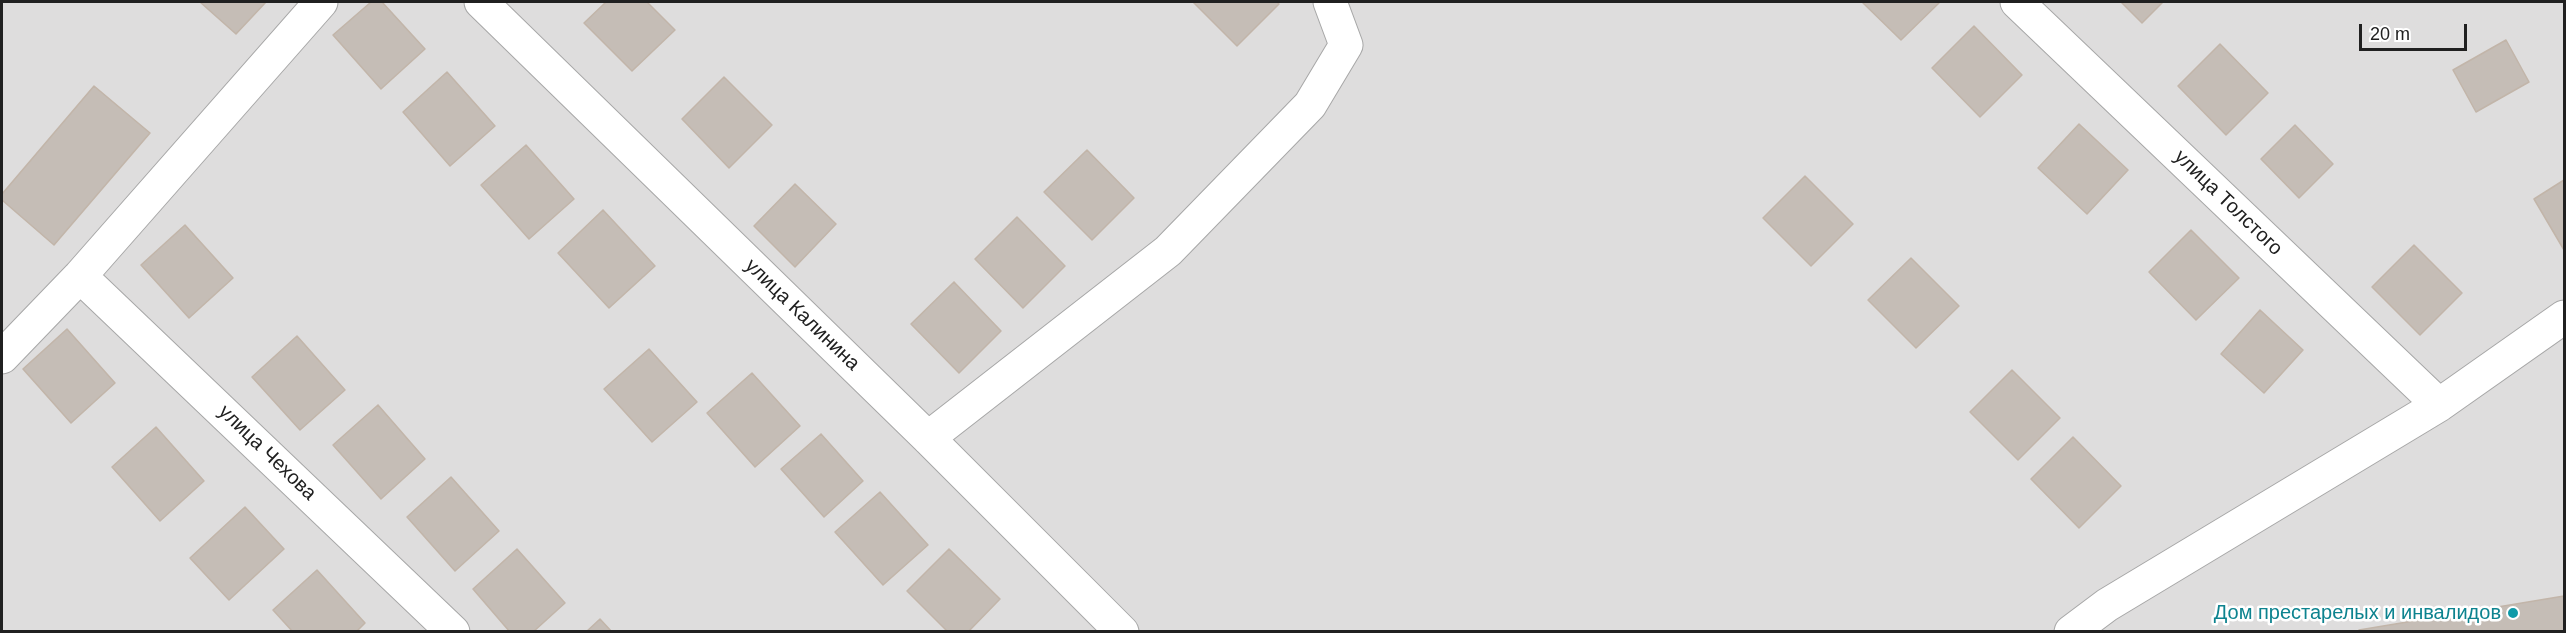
<!DOCTYPE html>
<html>
<head>
<meta charset="utf-8">
<style>
  body { margin:0 }
  #map { position:relative; width:2566px; height:633px; overflow:hidden; background:#f1eee7; font-family:Helvetica,sans-serif }
  canvas { display:block }
  .frame { position:absolute; inset:0; border:3px solid #202020; pointer-events:none }
  .scale { position:absolute; left:2359px; top:24px; width:108px; height:27px; box-sizing:border-box; border:3px solid #202020; border-top:0; padding-left:8px; font-size:18px; line-height:21px; white-space:nowrap; color:#202020; -webkit-text-stroke:4px #fff; paint-order:stroke }
</style>
</head>
<body>
<div id="map">
<canvas width="2566" height="633"></canvas>
<div class="frame"></div>
<div class="scale">20 m</div>
</div>
<script>
const context = document.querySelector('canvas').getContext('2d');
context.lineJoin = 'round';
function fill(path, color) { context.fillStyle = color; context.fill(path, 'evenodd'); }
const toPath = rows => new Path2D(rows.map(r => 'M' + r).join(''));
function stroke(path, color, width, dash) { context.strokeStyle = color; context.lineWidth = width; context.lineCap = dash ? 'butt' : 'round'; context.setLineDash(dash || []); context.stroke(path); }
function write(font, color, halo, rows, align = 'center') {
  context.font = font + ' Helvetica,sans-serif'; context.lineWidth = 5; context.setLineDash([]); context.textBaseline = 'middle'; context.strokeStyle = halo; context.fillStyle = color; for (const [text, x, y, turn = 0] of rows) {
    context.save(); context.translate(x, y); context.rotate((+turn || 0) * Math.PI / 180); context.textAlign = isNaN(turn) ? turn : align; if (halo) context.strokeText(text, 0, 0); context.fillText(text, 0, 0); context.restore();
  }
}
const residential = toPath([
  [2,2,2564,2,2564,631,2,631]
]);
const building = toPath([
  [200,2,266,2,236,34,200,2],
  [371,2,382,2,425,49,381,89,333,35,371,2],
  [606,2,647,2,675,30,632,71,584,23,606,2],
  [1193,2,1277,2,1279,4,1237,46,1193,2],
  [1862,2,1940,2,1901,40,1862,2],
  [2121,2,2163,2,2142,23,2121,2],
  [1974,26,2022,75,1980,117,1932,68,1974,26],
  [2506,40,2529,82,2476,112,2453,70,2506,40],
  [2220,44,2268,93,2226,135,2178,86,2220,44],
  [447,72,495,126,450,166,403,112,447,72],
  [724,77,772,125,729,168,682,119,724,77],
  [94,86,150,133,54,245,2,200,2,194,94,86],
  [2079,124,2128,170,2087,214,2038,168,2079,124],
  [2295,125,2333,164,2299,198,2261,159,2295,125],
  [526,145,574,199,529,239,481,185,526,145],
  [1087,150,1134,198,1092,240,1044,192,1087,150],
  [1805,176,1853,224,1811,266,1763,218,1805,176],
  [2564,180,2564,250,2534,199,2564,180],
  [795,184,836,224,795,267,754,226,795,184],
  [603,210,655,266,609,308,558,253,603,210],
  [1017,217,1065,266,1023,308,975,259,1017,217],
  [185,225,233,278,189,318,141,265,185,225],
  [2191,230,2239,278,2196,320,2149,272,2191,230],
  [2414,245,2462,293,2420,335,2372,287,2414,245],
  [1911,258,1959,306,1916,348,1868,300,1911,258],
  [954,282,1001,331,959,373,911,324,954,282],
  [2260,310,2303,350,2264,393,2221,354,2260,310],
  [67,329,115,383,71,423,23,369,67,329],
  [297,336,345,390,300,430,252,377,297,336],
  [649,349,697,402,652,442,604,389,649,349],
  [2012,370,2060,418,2018,460,1970,412,2012,370],
  [752,373,800,426,755,467,707,413,752,373],
  [378,405,425,459,381,499,333,445,378,405],
  [156,427,204,481,160,521,112,467,156,427],
  [821,434,863,481,824,517,781,469,821,434],
  [2073,437,2121,486,2079,528,2031,479,2073,437],
  [451,477,499,531,455,571,407,517,451,477],
  [880,492,928,545,883,585,835,532,880,492],
  [245,507,284,549,229,600,190,558,245,507],
  [517,549,565,603,533,632,510,632,473,589,517,549],
  [949,549,1000,599,968,632,948,632,907,591,949,549],
  [317,570,365,623,356,632,293,632,273,610,317,570],
  [2564,596,2564,632,2359,632,2359,630,2564,596],
  [600,619,612,632,586,632,600,619]
]);
const street = toPath([
  [481,2,928,438,1122,632],
  [2017,2,2439,405],
  [80,276,453,632],
  [2,357,80,276,321,2],
  [928,438,1168,251,1310,105,1346,45,1330,2],
  [2071,632,2107,605,2439,405,2564,317]
]);
const markers = [
  [2513,613,6,"#0f9aa8"]
];
const streetNames = [
  ["улица Толстого",2228,203,44],
  ["улица Калинина",802,315,44],
  ["улица Чехова",267,453,44]
];
const cultureNames = [
  ["Дом престарелых и инвалидов",2501,613]
];
fill(residential, '#dedddd');
fill(building, '#c5bdb6');
stroke(building, '#c2b5a9', 1.5);
stroke(street, '#a7a7a7', 35);
stroke(street, '#fff', 33);
for (const [x, y, r, color] of markers) { const dot = new Path2D(); dot.arc(x, y, r, 0, 2 * Math.PI); context.fillStyle = color; context.fill(dot); stroke(dot, '#fff', 2); }
write('20px', '#202020', '#fff', streetNames);
write('20px', '#0d838f', '#fff', cultureNames, 'right');
</script>
</body>
</html>
